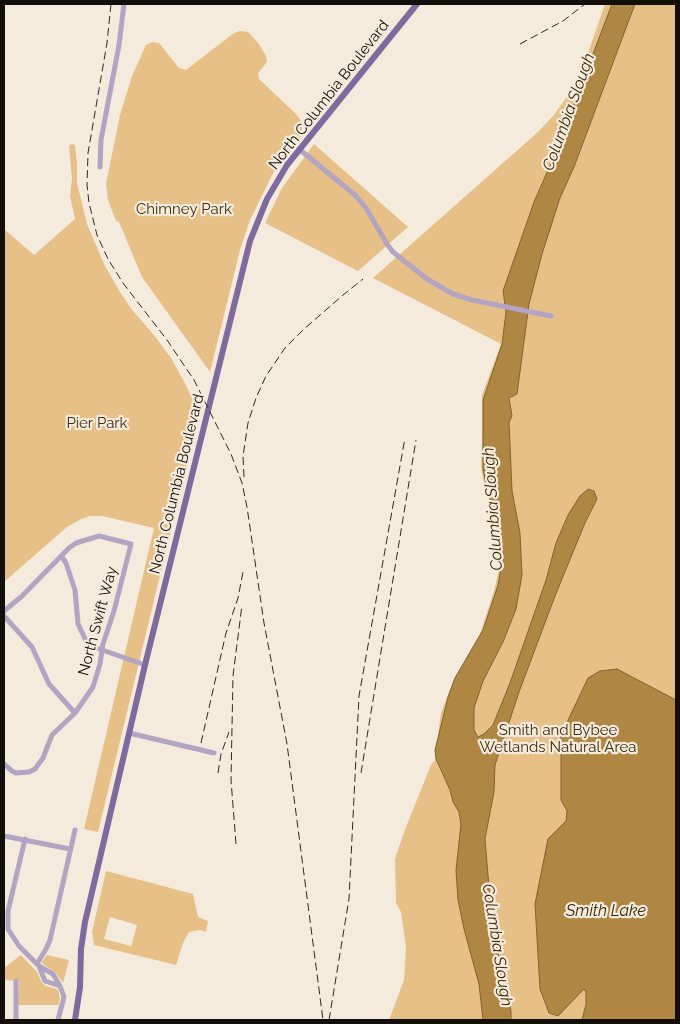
<!DOCTYPE html>
<html>
<head>
<meta charset="utf-8">
<style>
  body { margin:0 }
  #map { position:relative; width:680px; height:1024px; overflow:hidden; background:#f5ebdc; font-family:Raleway,sans-serif }
  canvas { display:block }
  .frame { position:absolute; inset:0; border:5px solid #120e09; pointer-events:none }
</style>
</head>
<body>
<div id="map">
<canvas width="680" height="1024"></canvas>
<div class="frame"></div>
</div>
<script>
const context = document.querySelector('canvas').getContext('2d');
context.lineJoin = 'round';
function fill(path, color) { context.fillStyle = color; context.fill(path, 'evenodd'); }
const toPath = rows => new Path2D(rows.map(r => 'M' + r).join(''));
function stroke(path, color, width, dash) { context.strokeStyle = color; context.lineWidth = width; context.lineCap = dash ? 'butt' : 'round'; context.setLineDash(dash || []); context.stroke(path); }
function write(font, color, halo, rows, align = 'center') {
  context.font = font + ' Raleway,sans-serif'; context.lineWidth = 4.5; context.setLineDash([]); context.textBaseline = 'middle'; context.strokeStyle = halo; context.fillStyle = color; for (const [text, x, y, turn = 0] of rows) {
    context.save(); context.translate(x, y); context.rotate((+turn || 0) * Math.PI / 180); context.textAlign = isNaN(turn) ? turn : align; if (halo) context.strokeText(text, 0, 0); context.fillText(text, 0, 0); context.restore();
  }
}
const green = toPath([
  [605,4,676,4,676,1020,389,1020,404,980,406,948,401,912,396,903,395,859,404,832,431,765,436,759,441,771,438,735,441,713,454,679,480,634,494,591,499,569,497,527,483,479,481,466,482,439,482,395,501,344,373,278,538,132,554,115,566,98,577,79,580,76],
  [240,31,248,32,259,44,266,56,267,62,258,73,259,79,295,113,302,122,302,129,300,132,302,134,272,175,250,220,240,250,210,372,142,277,119,222,116,221,108,200,106,184,120,115,132,76,146,45,152,42,159,43,179,68,186,70,234,33],
  [72,144,75,145,77,163,77,183,87,224,105,266,120,292,133,311,154,335,171,358,186,385,199,414,98,832,84,829,154,528,102,516,90,516,81,519,67,527,4,582,4,229,34,255,75,219,70,196,72,179,69,146],
  [314,144,408,227,358,271,265,223,282,188],
  [106,871,193,894,198,917,208,921,206,932,200,930,189,932,183,943,176,965,94,945,92,932],
  [110,917,137,925,131,946,104,939],
  [21,955,37,972,42,983,46,986,54,988,58,990,60,999,58,1005,18,1005,19,981,4,980,4,968],
  [47,955,69,960,63,983,56,973,43,964,42,962]
]);
const water = toPath([
  [612,4,635,4,574,167,560,198,542,254,529,304,517,394,509,398,512,416,509,422,512,491,520,533,522,575,516,609,503,642,483,681,474,708,474,730,478,737,484,734,493,725,510,683,546,580,556,543,568,515,580,496,588,489,594,491,597,499,585,523,555,596,519,692,495,765,494,792,485,839,493,935,506,984,511,1012,511,1020,483,1020,479,984,464,929,458,900,456,870,461,824,459,812,453,802,450,790,436,759,435,750,448,697,455,678,483,630,498,585,501,568,500,530,487,490,483,469,483,400,502,344,506,312,503,291,534,202,555,154,612,4],
  [617,669,676,700,676,1020,582,1020,586,1004,586,992,584,989,558,1016,549,1013,540,989,535,904,548,839,566,821,567,811,561,800,561,735,588,678,600,671,617,669]
]);
const minor = toPath([
  [299,149,355,195,366,208,387,244,393,252,427,279,453,294,472,300,551,316],
  [100,167,101,140,119,45,124,4],
  [62,557,66,563,75,590,78,624,88,645,145,665],
  [4,611,21,597,69,548,76,543,99,536,131,544,114,611,103,644,100,664,93,687,75,713,52,735,43,758,35,769,29,772,16,773,12,771,4,764],
  [4,616,32,647,49,684,75,713],
  [129,733,214,753],
  [4,836,70,849],
  [25,839,8,911,8,929,19,946,39,966,53,974,60,986,45,981,39,966],
  [37,964,46,949,50,940,75,830],
  [16,981,16,1020],
  [58,1020,64,997,60,986]
]);
const major = toPath([
  [75,1020,80,987,81,949,85,922,145,665,250,241,267,199,287,165,417,4]
]);
const rail = toPath([
  [111,4,107,43,88,153,87,185,89,203,97,235,108,259,123,283,167,340,194,380,231,454,242,483,247,507,264,623,287,744,323,1020],
  [520,44,563,21,585,4],
  [244,477,243,456,248,423,256,398,266,376,285,348,303,330,343,295,363,279],
  [201,743,226,633,238,598,243,572],
  [218,773,221,754,229,732],
  [361,773,416,440],
  [236,844,231,780,233,676,242,605],
  [329,1020,349,899,359,696,405,438]
]);
const streetNames = [
  ["North Columbia Boulevard",329,95,-52],
  ["North Columbia Boulevard",177,484,-76],
  ["North Swift Way",98,621,-75]
];
const parkNames = [
  ["Chimney Park",184,209],
  ["Pier Park",97,423],
  ["Smith and Bybee",558,730],
  ["Wetlands Natural Area",558,747]
];
const waterNames = [
  ["Columbia Slough",569,112,-70],
  ["Columbia Slough",493,509,-94],
  ["Smith Lake",606,911],
  ["Columbia Slough",497,945,81]
];
fill(green, '#e6c086');
fill(water, '#af8743');
stroke(water, '#806332', 1);
stroke(minor, '#b1a5c3', 5);
stroke(major, '#7f6a9f', 6);
stroke(rail, '#2c2721', 1, [8, 4]);
write('15px', '#120e09', '#f5ebdc', streetNames);
write('15px', '#3f2e0f', '#f5ebdc', parkNames);
write('italic 16px', '#382708', '#f5ebdc', waterNames);
</script>
</body>
</html>
